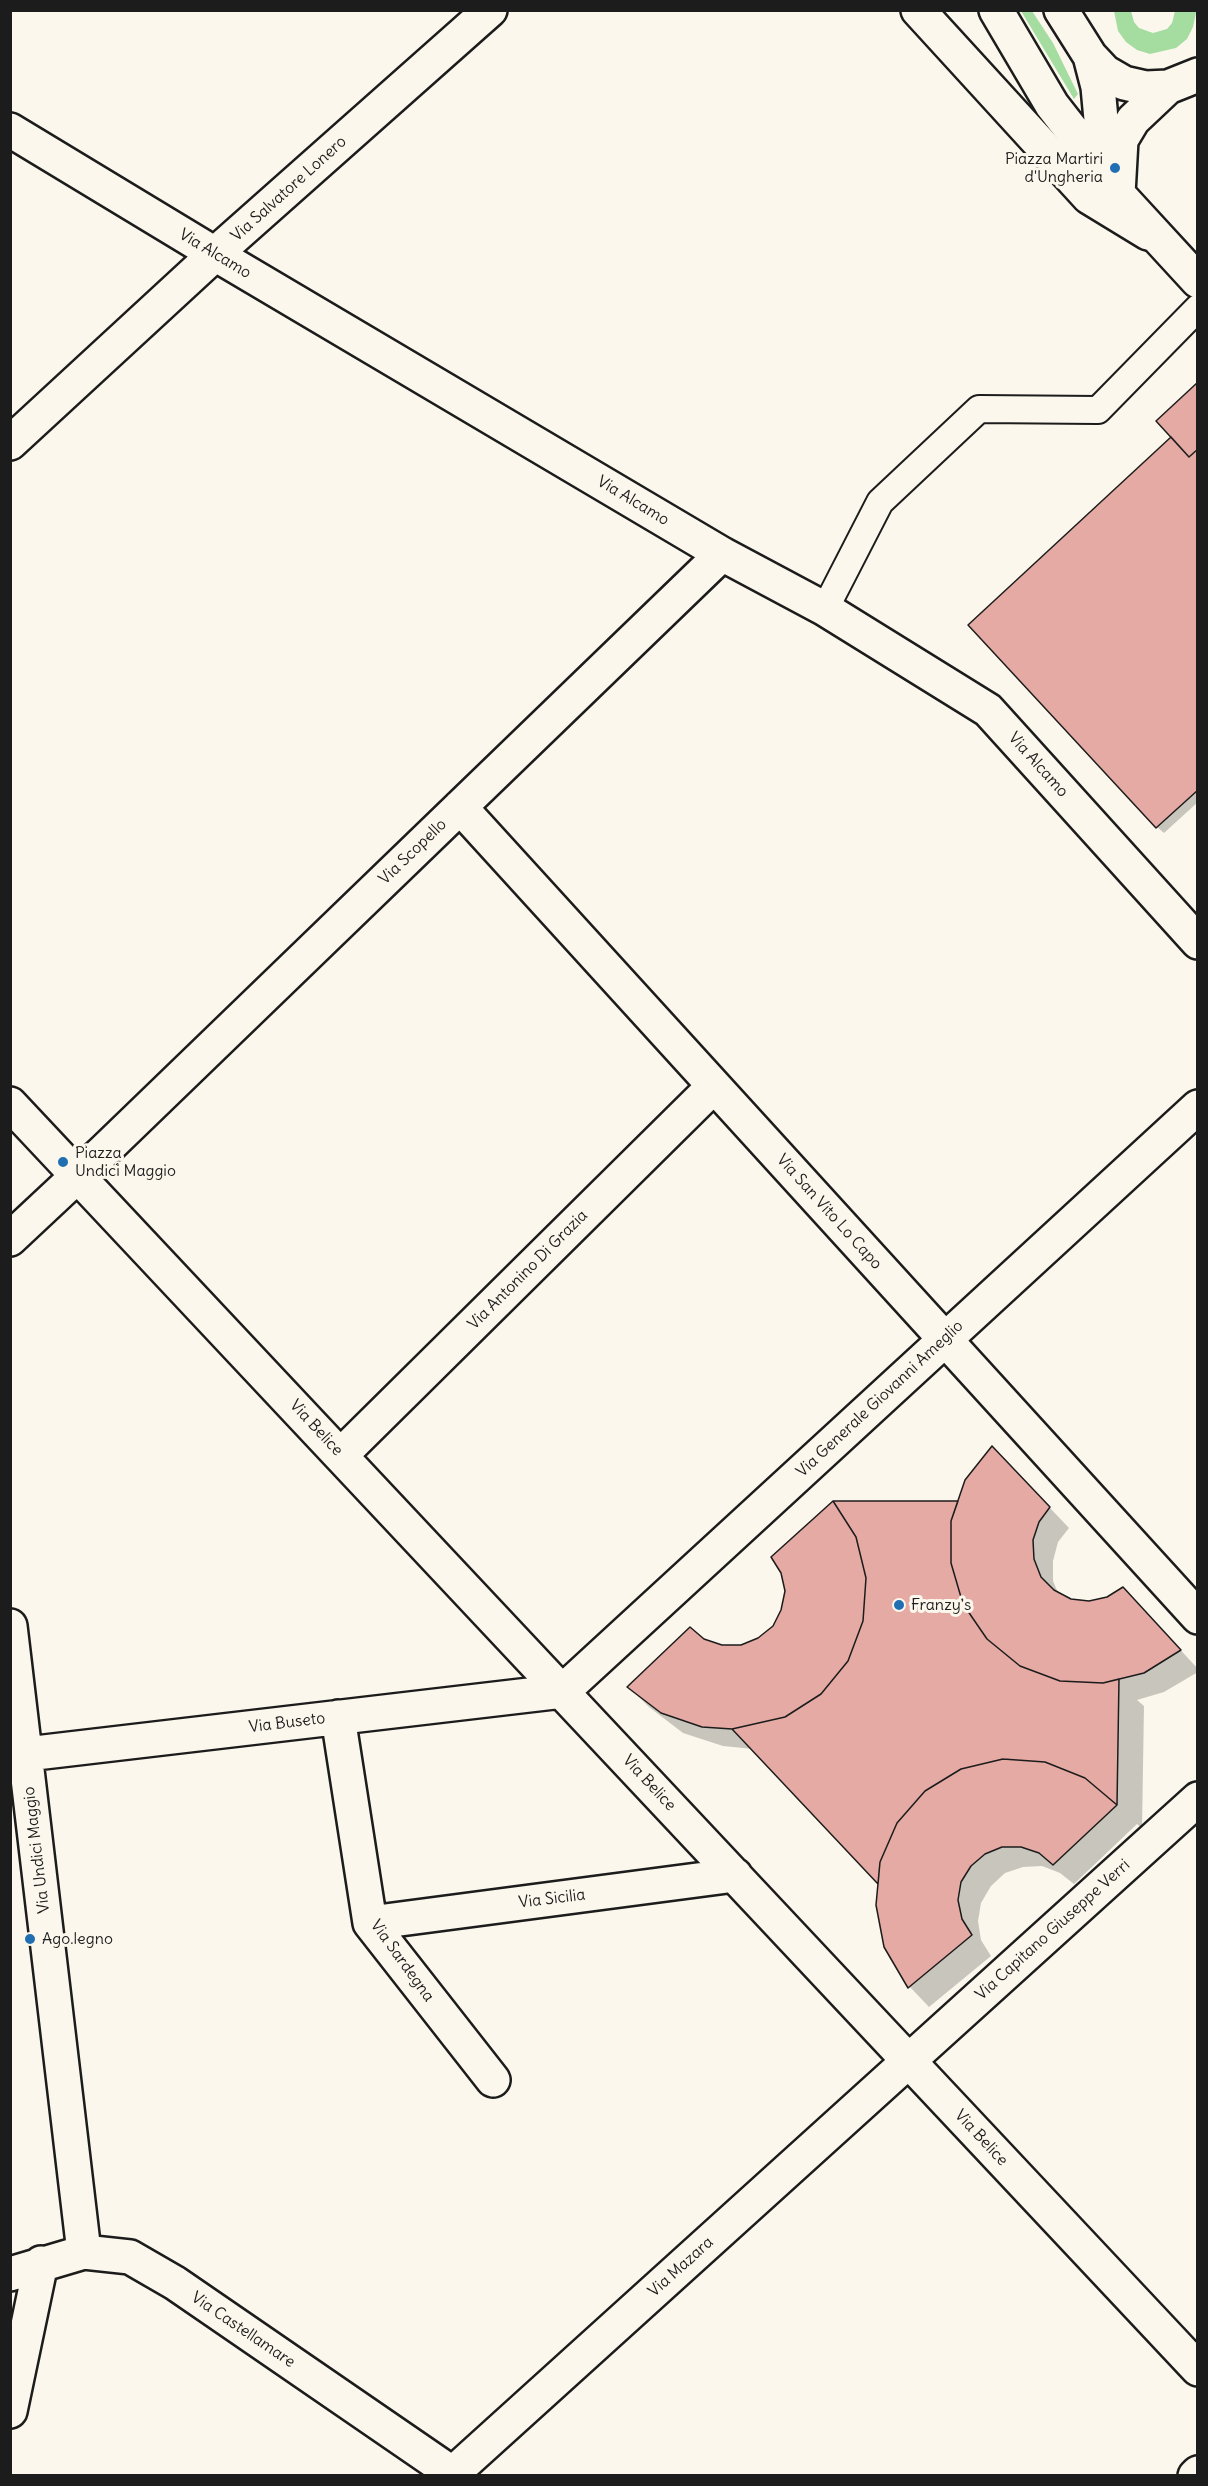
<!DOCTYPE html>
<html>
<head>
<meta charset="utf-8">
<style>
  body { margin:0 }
  #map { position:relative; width:1208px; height:2486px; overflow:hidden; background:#fbf7ec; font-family:Delius,sans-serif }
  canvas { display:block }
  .frame { position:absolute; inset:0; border:12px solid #1c1c1c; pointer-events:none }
</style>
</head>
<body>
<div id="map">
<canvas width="1208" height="2486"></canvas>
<div class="frame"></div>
</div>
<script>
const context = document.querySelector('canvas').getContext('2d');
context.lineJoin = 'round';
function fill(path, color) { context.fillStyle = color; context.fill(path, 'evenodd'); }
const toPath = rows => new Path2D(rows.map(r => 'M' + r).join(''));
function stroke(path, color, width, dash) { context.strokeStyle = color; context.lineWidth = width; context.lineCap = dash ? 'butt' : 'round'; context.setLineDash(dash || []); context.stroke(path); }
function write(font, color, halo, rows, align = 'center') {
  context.font = font + ' Delius,sans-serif'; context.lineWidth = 6; context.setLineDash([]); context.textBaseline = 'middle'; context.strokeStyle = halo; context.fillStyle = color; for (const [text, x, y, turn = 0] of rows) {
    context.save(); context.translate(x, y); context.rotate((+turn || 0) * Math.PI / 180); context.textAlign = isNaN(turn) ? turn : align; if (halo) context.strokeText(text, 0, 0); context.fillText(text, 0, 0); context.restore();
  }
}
const green = toPath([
  [1021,11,1032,11,1053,43,1078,94,1074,99],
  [1114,11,1131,11,1134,22,1139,28,1153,33,1167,29,1172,23,1175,11,1196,11,1196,13,1193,27,1187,39,1176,48,1150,54,1137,50,1126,42,1118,31]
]);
const shadow = toPath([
  [1198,384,1198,802,1164,833,1157,827,1173,437],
  [1012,1468,1069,1528,1058,1542,1053,1561,1053,1581,1059,1595,1070,1600,1143,1609,1198,1669,1198,1672,1164,1692,1137,1700,1144,1706,1142,1828,1137,1824,1074,1884,1060,1873,1042,1866,1023,1867,1005,1873,991,1886,981,1903,978,1921,981,1940,991,1956,929,2007,910,1987,886,1946,879,1883,753,1749,723,1746,683,1733,649,1707,629,1687,704,1640,722,1646,741,1646,759,1640]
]);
const building = toPath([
  [1198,382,1198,449,1189,457,1156,421,1198,382],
  [1171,437,1189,457,1198,449,1198,790,1156,828,968,625,1171,437],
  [992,1446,1050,1507,1039,1522,1033,1540,1034,1559,1041,1577,1054,1590,1071,1599,1089,1601,1107,1597,1123,1587,1181,1650,1144,1673,1103,1683,1060,1681,1020,1666,987,1639,963,1604,951,1563,951,1521,965,1480,992,1446],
  [833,1501,958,1501,951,1521,951,1563,963,1604,987,1639,1020,1666,1060,1681,1103,1683,1119,1679,1117,1805,1085,1778,1045,1762,1003,1759,961,1769,925,1791,897,1823,880,1862,878,1884,732,1729,785,1717,821,1694,848,1661,863,1621,866,1578,856,1537,833,1501],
  [833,1501,856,1537,866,1578,863,1621,848,1661,821,1694,785,1717,732,1729,702,1727,661,1713,627,1687,690,1627,704,1639,722,1645,741,1645,758,1638,773,1626,781,1610,785,1591,781,1573,771,1557,833,1501],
  [1003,1759,1045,1762,1085,1778,1117,1805,1053,1865,1039,1853,1021,1847,1002,1847,985,1854,971,1866,961,1882,958,1900,962,1919,972,1935,908,1988,884,1947,876,1905,880,1862,897,1823,925,1791,961,1769,1003,1759]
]);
const service = toPath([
  [825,609,880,502,979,409,1098,410,1198,308]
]);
const minor = toPath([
  [918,10,1089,197,1148,233],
  [10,130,215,254,722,554,825,609,988,710,1198,942],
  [10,443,215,254,490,10],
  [460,807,1198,1617],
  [10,1104,1198,2369],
  [10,1239,104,1151,722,554],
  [341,1455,714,1086],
  [10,1626,84,2252],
  [338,1717,370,1923,493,2080],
  [10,1756,563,1691,1198,1107],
  [370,1923,735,1875],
  [10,2274,84,2252,130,2257,175,2283,456,2476],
  [10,2411,41,2263],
  [450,2476,1198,1799],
  [1195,2476,1198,2473]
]);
const secondary = toPath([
  [996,10,1052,105,1106,174,1118,194,1198,281],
  [1061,10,1090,56,1105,72,1124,83,1146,88,1168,87,1198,75],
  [1090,56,1098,87,1106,173],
  [1118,194,1121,140,1133,120,1168,87]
]);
const markers = [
  [1115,168,6,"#1f6fb2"],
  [63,1162,6,"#1f6fb2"],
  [899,1605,6,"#1f6fb2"],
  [30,1939,6,"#1f6fb2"]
];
const poiNames = [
  ["Piazza Martiri",1103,159,"right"],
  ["d'Ungheria",1103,177,"right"],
  ["Piazza",75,1153],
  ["Undici Maggio",75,1171],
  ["Franzy's",911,1605],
  ["Ago.legno",42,1939]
];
const streetNames = [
  ["Via Salvatore Lonero",289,189,-42],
  ["Via Alcamo",215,254,31],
  ["Via Alcamo",633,501,31],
  ["Via Alcamo",1038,765,48],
  ["Via Scopello",413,852,-44],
  ["Via San Vito Lo Capo",829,1212,48],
  ["Via Antonino Di Grazia",528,1270,-45],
  ["Via Generale Giovanni Ameglio",880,1399,-43],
  ["Via Belice",316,1428,47],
  ["Via Buseto",287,1723,-7],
  ["Via Belice",649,1783,47],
  ["Via Undici Maggio",37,1850,-97],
  ["Via Sicilia",552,1899,-7],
  ["Via Capitano Giuseppe Verri",1053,1930,-42],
  ["Via Sardegna",402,1961,54],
  ["Via Belice",981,2138,47],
  ["Via Mazara",681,2267,-42],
  ["Via Castellamare",243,2330,34]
];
fill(green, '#a5dda1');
fill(shadow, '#0003');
fill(building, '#e4aaa3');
stroke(building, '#1c1c1c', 1.5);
stroke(service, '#1c1c1c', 30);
stroke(minor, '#1c1c1c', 38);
stroke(secondary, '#1c1c1c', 38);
stroke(service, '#fbf7ec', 26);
stroke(minor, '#fbf7ec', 33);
stroke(secondary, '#fbf7ec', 33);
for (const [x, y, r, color] of markers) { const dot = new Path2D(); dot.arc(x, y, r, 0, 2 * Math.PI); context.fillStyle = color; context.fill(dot); stroke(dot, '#fbf7ec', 2); }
write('16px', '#1c1c1c', '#fbf7ec', poiNames, 'left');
write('16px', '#1c1c1c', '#fbf7ec', streetNames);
</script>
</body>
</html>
